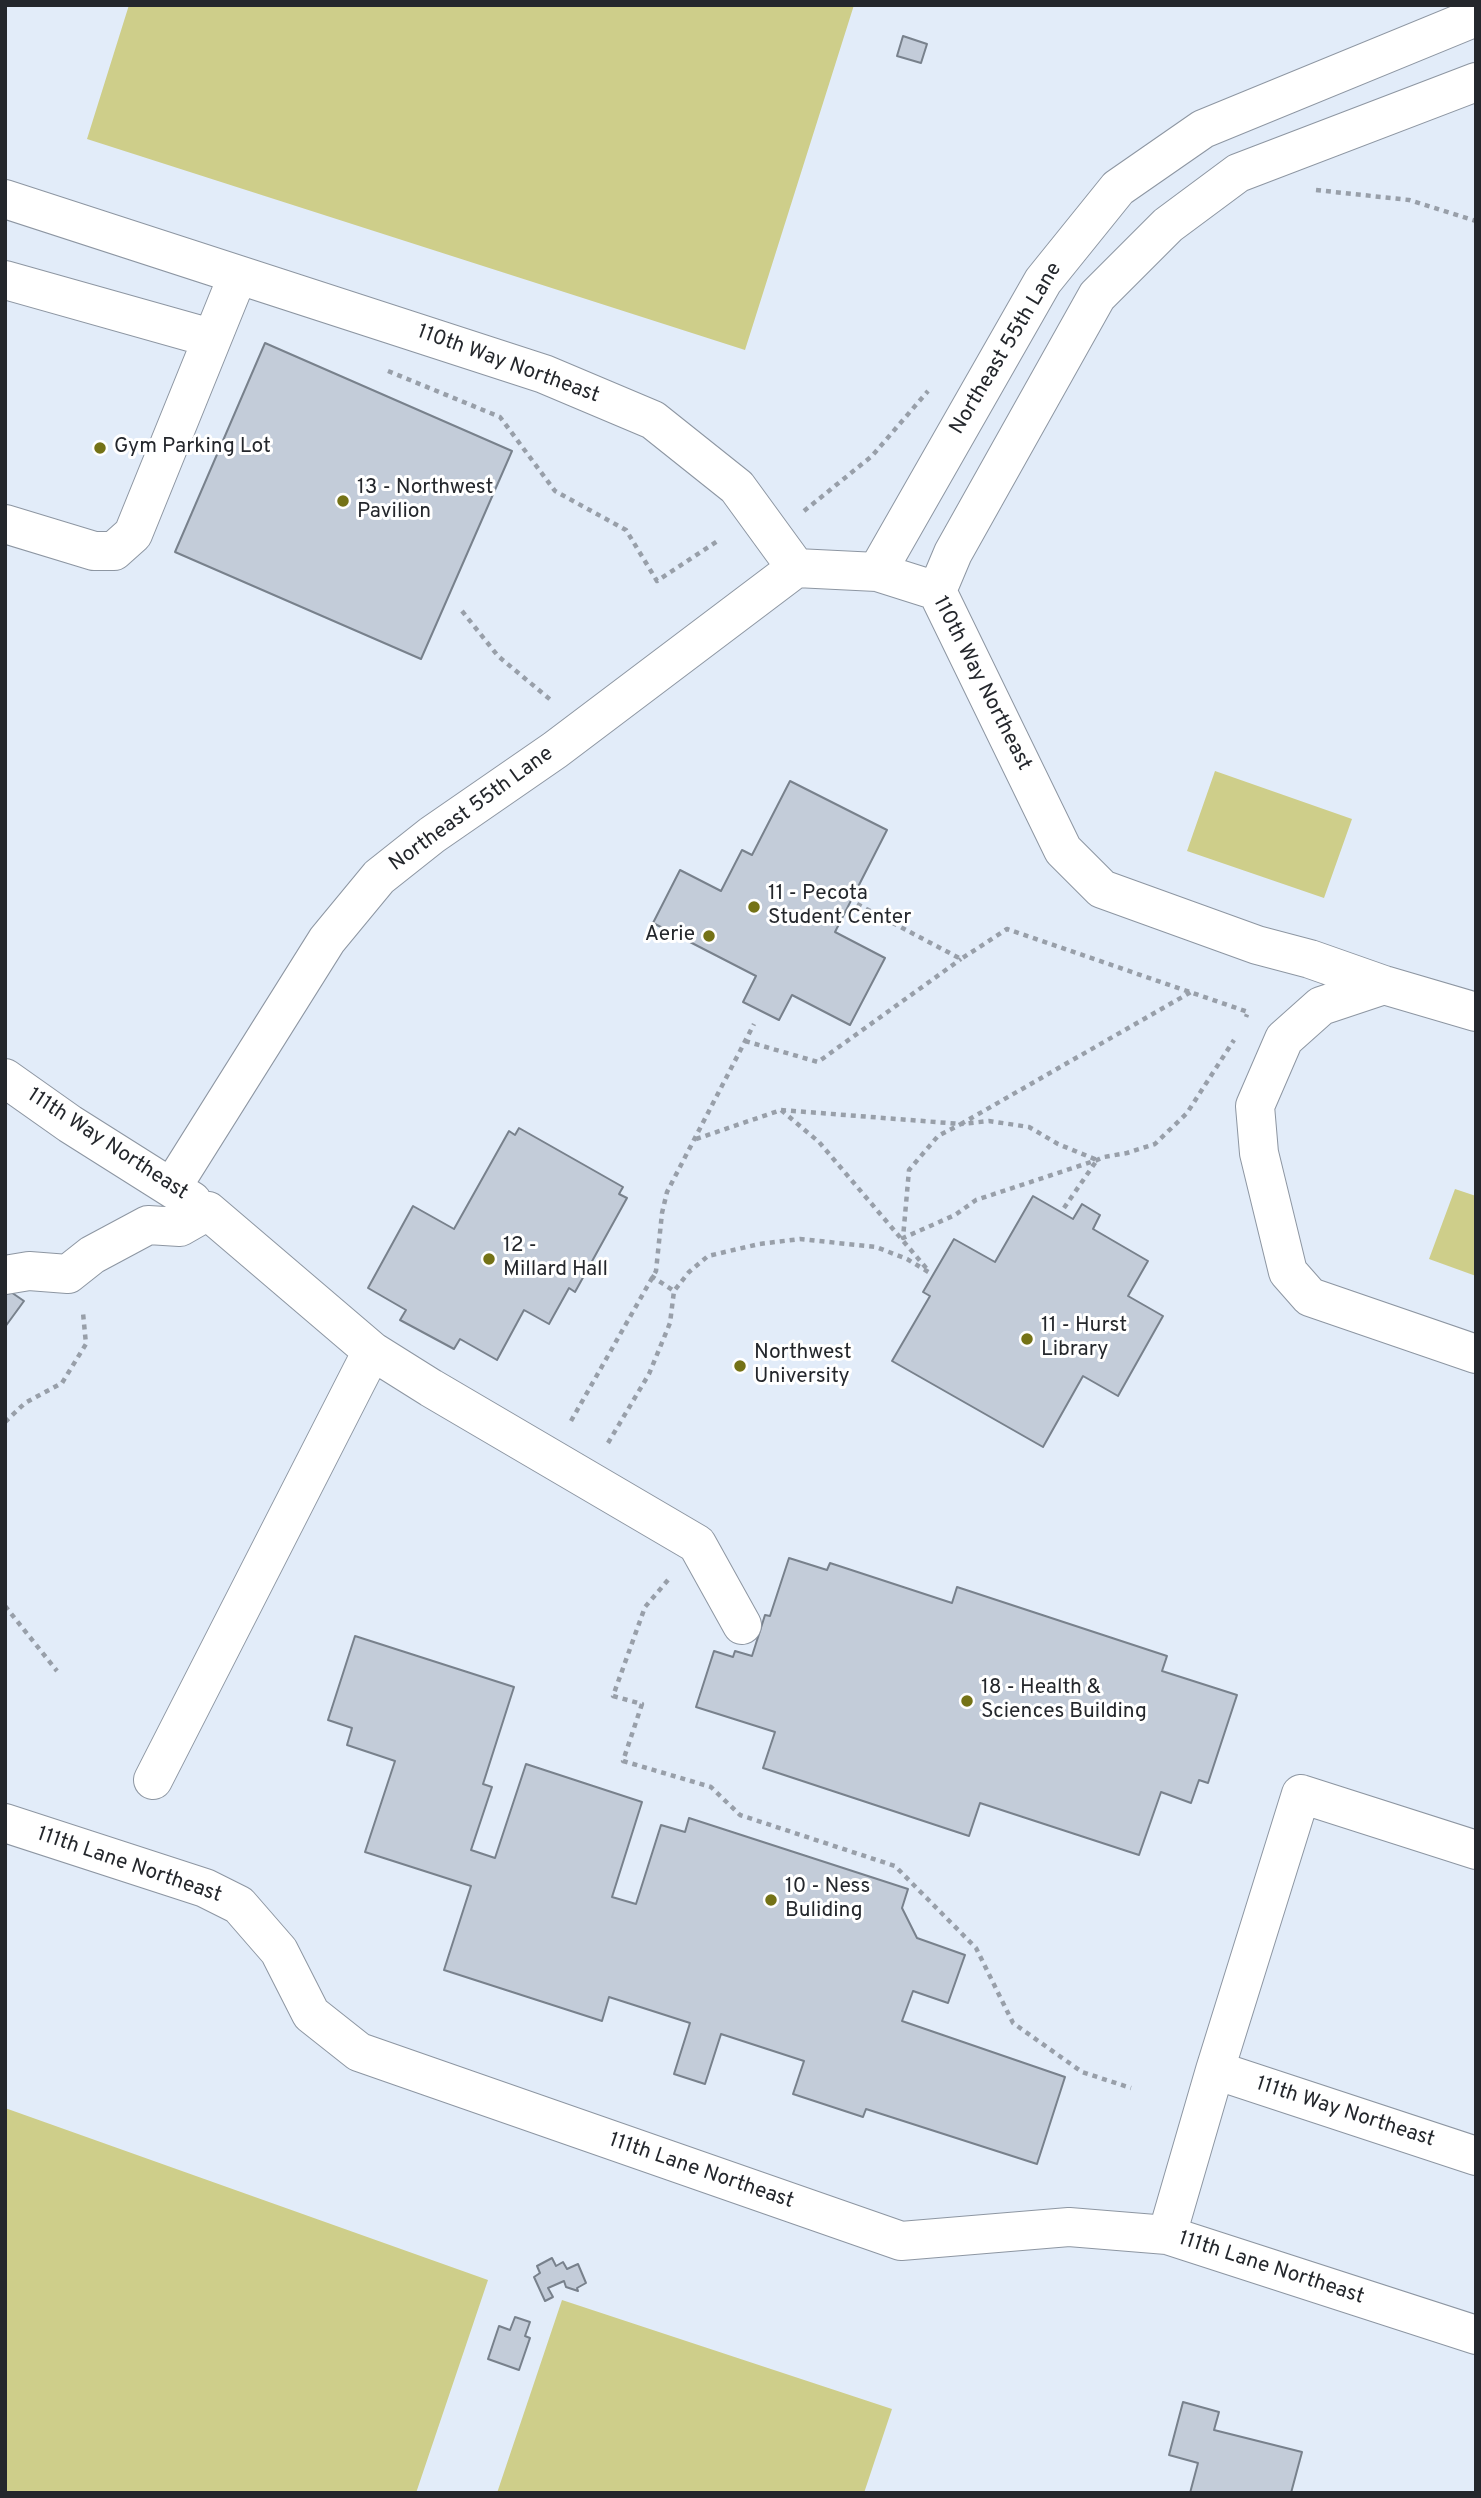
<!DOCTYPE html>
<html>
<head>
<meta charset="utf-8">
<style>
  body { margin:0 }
  #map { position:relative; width:1481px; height:2498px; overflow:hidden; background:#e2ecf9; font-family:Overpass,sans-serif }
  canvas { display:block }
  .frame { position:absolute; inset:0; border:7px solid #24272c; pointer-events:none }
</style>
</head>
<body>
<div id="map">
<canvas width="1481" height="2498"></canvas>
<div class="frame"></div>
</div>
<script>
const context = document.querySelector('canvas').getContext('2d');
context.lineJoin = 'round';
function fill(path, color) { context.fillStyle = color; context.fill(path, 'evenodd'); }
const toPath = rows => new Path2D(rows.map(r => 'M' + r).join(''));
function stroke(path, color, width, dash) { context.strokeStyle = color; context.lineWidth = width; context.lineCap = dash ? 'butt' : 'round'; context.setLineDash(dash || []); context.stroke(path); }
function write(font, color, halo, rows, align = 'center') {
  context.font = font + ' Overpass,sans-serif'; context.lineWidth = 6; context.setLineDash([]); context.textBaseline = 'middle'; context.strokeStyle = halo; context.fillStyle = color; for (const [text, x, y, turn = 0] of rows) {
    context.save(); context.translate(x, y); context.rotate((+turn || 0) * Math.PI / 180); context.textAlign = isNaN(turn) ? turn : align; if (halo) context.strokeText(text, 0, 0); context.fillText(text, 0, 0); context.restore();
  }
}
const green = toPath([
  [129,5,854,5,745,350,87,139],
  [1215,771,1352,819,1324,898,1187,851],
  [1455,1189,1476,1196,1476,1276,1429,1259],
  [5,2108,488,2280,416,2493,5,2493],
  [562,2300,892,2409,864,2493,497,2493]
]);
const building = toPath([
  [903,36,927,44,921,63,897,56,903,36],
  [265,343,512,451,421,659,175,552,265,343],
  [790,781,887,830,835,932,885,958,850,1025,792,995,779,1020,743,1002,756,976,653,923,680,870,721,891,742,850,752,855,790,781],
  [519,1128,623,1187,619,1194,627,1198,575,1292,569,1288,549,1324,524,1310,497,1360,460,1339,454,1349,400,1320,406,1310,368,1288,413,1206,454,1229,509,1131,515,1135,519,1128],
  [1033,1196,1073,1219,1082,1204,1100,1215,1093,1229,1148,1261,1128,1296,1163,1316,1118,1396,1083,1376,1043,1447,892,1361,930,1296,923,1292,954,1239,995,1262,1033,1196],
  [5,1288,24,1301,5,1327,5,1288],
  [789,1558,827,1570,830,1563,952,1603,957,1587,1167,1656,1162,1671,1237,1695,1208,1783,1199,1780,1191,1803,1161,1792,1139,1855,980,1803,969,1836,763,1768,775,1732,696,1707,714,1651,733,1657,735,1651,752,1656,765,1615,770,1616,789,1558],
  [355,1636,514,1687,483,1784,492,1787,471,1850,495,1858,526,1764,642,1802,612,1897,636,1904,661,1825,685,1832,689,1818,908,1889,902,1908,917,1938,965,1955,948,2003,913,1991,902,2021,1065,2077,1037,2164,866,2109,863,2117,793,2094,804,2061,721,2034,705,2084,674,2074,690,2023,609,1997,602,2021,444,1970,471,1886,365,1852,395,1761,347,1745,352,1728,328,1720,355,1636],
  [552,2258,556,2266,563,2262,567,2269,578,2264,586,2283,577,2288,578,2291,566,2287,564,2281,548,2288,553,2297,545,2301,534,2277,540,2273,537,2266,552,2258],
  [515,2317,530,2322,525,2336,530,2338,519,2370,488,2359,499,2326,510,2330,515,2317],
  [1183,2402,1219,2412,1214,2430,1302,2452,1291,2493,1190,2493,1198,2463,1169,2455,1183,2402]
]);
const path = toPath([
  [1316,190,1409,200,1476,221],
  [388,371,500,417,555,491,626,530,657,581,719,540],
  [804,511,872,456,928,391],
  [462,611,498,656,552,701],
  [857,904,961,959,1007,929,1248,1012,1246,1017],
  [745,1041,818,1062,961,959],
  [781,1110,961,1124,1191,992],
  [696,1139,781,1110,819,1142,927,1269],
  [1064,1208,1097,1160,1058,1144,1029,1127,989,1121,961,1124,938,1136,909,1170,903,1238,955,1215,976,1200,1073,1168,1097,1160,1104,1157,1127,1153,1155,1144,1187,1113,1234,1040],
  [651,1276,674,1291],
  [571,1421,656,1271,662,1213,667,1192,754,1024],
  [5,1422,25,1403,62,1383,86,1344,83,1313],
  [608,1443,649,1374,670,1323,674,1291,689,1272,708,1256,759,1244,800,1239,876,1247,907,1259,930,1273],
  [668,1580,645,1607,613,1696,642,1704,623,1761,711,1787,740,1815,895,1866,976,1948,1013,2023,1082,2072,1131,2088],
  [5,1606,57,1671]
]);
const minor = toPath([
  [5,199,544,374,653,420,737,487,796,568,877,572,937,591,1063,850,1102,889,1257,945,1310,959,1384,985,1476,1012],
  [5,280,211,338],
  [5,524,94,551,114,551,133,534,238,275],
  [877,572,1043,281,1118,188,1203,129,1476,17],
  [937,591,953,553,1097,296,1168,225,1238,173,1476,82],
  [1384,985,1321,1006,1284,1039,1255,1106,1259,1153,1288,1272,1310,1297,1476,1354],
  [5,1078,70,1124,192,1201],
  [172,1187,327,940,379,877,432,835,555,750,796,568],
  [5,1275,29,1271,68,1274,92,1255,148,1225,180,1227,208,1211,372,1351,431,1388,697,1544,742,1625],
  [153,1780,372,1351],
  [5,1823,205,1888,239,1905,279,1951,311,2014,359,2052,901,2241,1069,2227,1167,2235,1476,2335],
  [1215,2070,1476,2156],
  [1167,2235,1215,2070,1301,1794,1476,1850]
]);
const markers = [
  [100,448,7,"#747216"],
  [343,501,7,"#747216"],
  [754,907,7,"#747216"],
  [709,936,7,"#747216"],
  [489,1259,7,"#747216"],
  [1027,1339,7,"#747216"],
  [740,1366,7,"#747216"],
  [967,1701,7,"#747216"],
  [771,1900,7,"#747216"]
];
const streetNames = [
  ["Northeast 55th Lane",1007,349,-59],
  ["110th Way Northeast",508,365,20],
  ["110th Way Northeast",981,684,63],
  ["Northeast 55th Lane",472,810,-36],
  ["111th Way Northeast",107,1145,33],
  ["111th Lane Northeast",129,1866,19],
  ["111th Way Northeast",1345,2113,18],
  ["111th Lane Northeast",701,2172,19],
  ["111th Lane Northeast",1271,2269,18]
];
const poiNames = [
  ["Gym Parking Lot",114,448],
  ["13 - Northwest",357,489],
  ["Pavilion",357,513],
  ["11 - Pecota",768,895],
  ["Student Center",768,919],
  ["Aerie",695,936,"right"],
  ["12 -",503,1247],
  ["Millard Hall",503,1271],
  ["11 - Hurst",1041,1327],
  ["Library",1041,1351],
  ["Northwest",754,1354],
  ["University",754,1378],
  ["18 - Health &",981,1689],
  ["Sciences Building",981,1713],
  ["10 - Ness",785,1888],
  ["Buliding",785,1912]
];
fill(green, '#cece8a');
fill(building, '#c3ccd9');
stroke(building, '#78818c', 2);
stroke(minor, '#8d96a2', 40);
stroke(path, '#989fa9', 4.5, [5, 5]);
stroke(minor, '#fff', 38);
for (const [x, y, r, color] of markers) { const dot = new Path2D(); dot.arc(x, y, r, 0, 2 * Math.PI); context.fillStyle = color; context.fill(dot); stroke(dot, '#fff', 2.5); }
write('21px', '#24272c', '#fff', streetNames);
write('21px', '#24272c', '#fff', poiNames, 'left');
</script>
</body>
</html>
